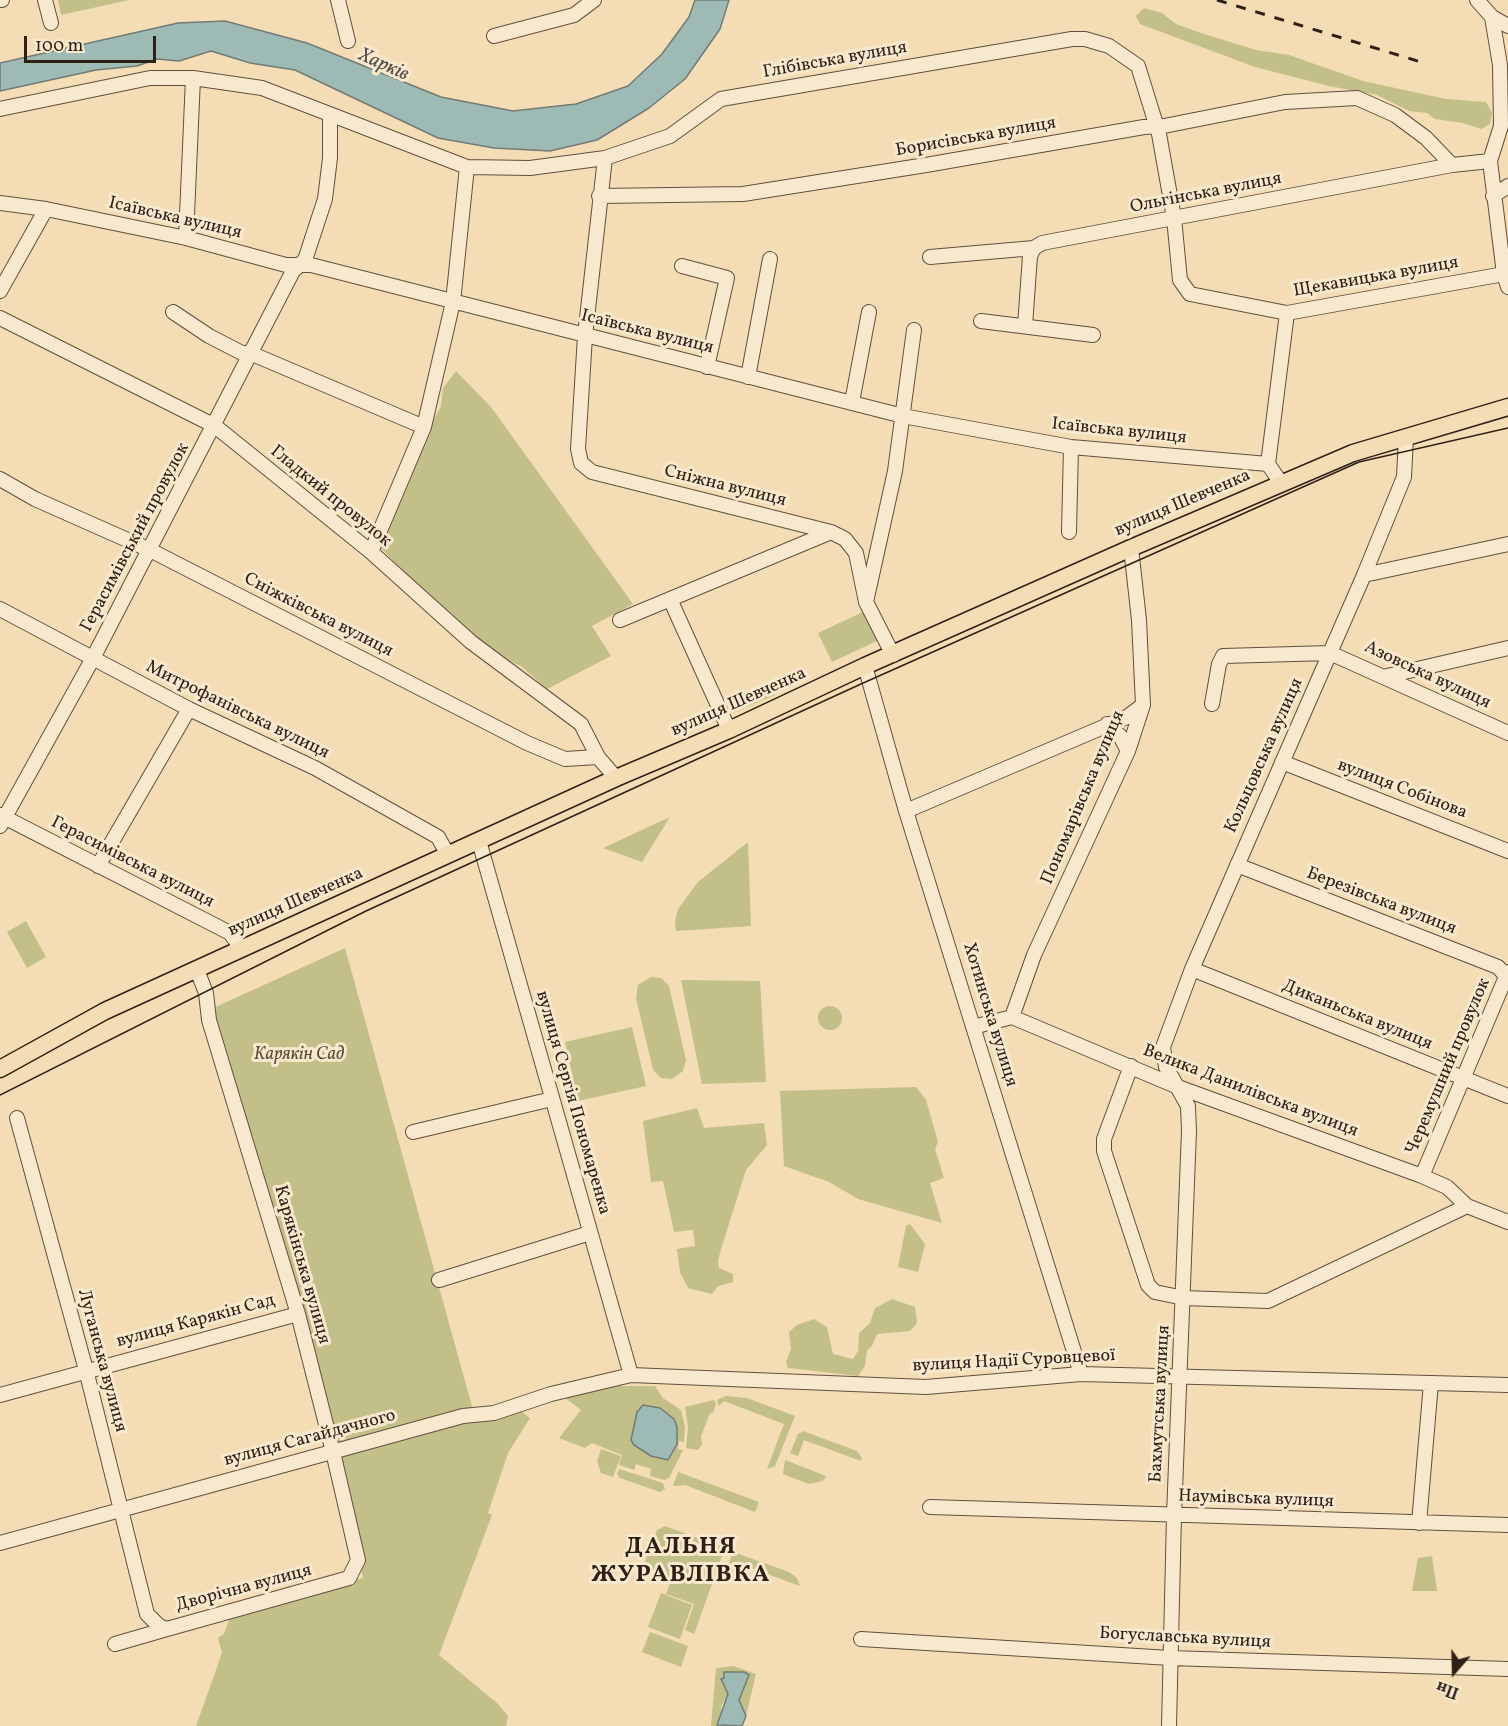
<!DOCTYPE html>
<html>
<head>
<meta charset="utf-8">
<style>
  body { margin:0 }
  #map { position:relative; width:1508px; height:1726px; overflow:hidden; background:#f4ddb4; font-family:Vollkorn,serif }
  canvas { display:block }
  .north { position:absolute; left:1424px; top:1642px; width:60px; height:60px; -webkit-text-stroke:4px #f8e9ce; paint-order:stroke; rotate:200deg; font-size:16px; font-weight:700; line-height:24px; text-align:center; color:#2f2016 }
  .north::after { content:''; display:block; margin:auto; width:21px; height:27px; background:#2f2016; clip-path:polygon(50% 0,100% 100%,50% 72%,0 100%) }
  .scale { position:absolute; left:24px; top:36px; width:132px; height:27px; box-sizing:border-box; border:3px solid #2f2016; border-top:0; padding-left:8px; font-size:18px; line-height:21px; white-space:nowrap; color:#2f2016; -webkit-text-stroke:4px #f8e9ce; paint-order:stroke }
</style>
</head>
<body>
<div id="map">
<canvas width="1508" height="1726"></canvas>
<div class="north">Пн</div>
<div class="scale">100 m</div>
</div>
<script>
const context = document.querySelector('canvas').getContext('2d');
context.lineJoin = 'round';
function fill(path, color) { context.fillStyle = color; context.fill(path, 'evenodd'); }
const toPath = rows => new Path2D(rows.map(r => 'M' + r).join(''));
function stroke(path, color, width, dash) { context.strokeStyle = color; context.lineWidth = width; context.lineCap = dash ? 'butt' : 'round'; context.setLineDash(dash || []); context.stroke(path); }
function write(font, color, halo, rows, align = 'center') {
  context.font = font + ' Vollkorn,serif'; context.lineWidth = 6; context.setLineDash([]); context.textBaseline = 'middle'; context.strokeStyle = halo; context.fillStyle = color; for (const [text, x, y, turn = 0] of rows) {
    context.save(); context.translate(x, y); context.rotate((+turn || 0) * Math.PI / 180); context.textAlign = isNaN(turn) ? turn : align; if (halo) context.strokeText(text, 0, 0); context.fillText(text, 0, 0); context.restore();
  }
}
const green = toPath([
  [58,0,129,0,61,15],
  [1144,8,1162,13,1176,24,1204,34,1256,50,1289,55,1363,81,1446,99,1486,102,1492,113,1490,124,1481,129,1463,123,1435,119,1427,113,1409,111,1377,95,1329,86,1255,67,1140,24,1136,16],
  [456,371,491,407,633,604,592,626,611,656,547,689,522,667,481,646,442,612,379,546,411,462,441,406,443,388],
  [867,610,881,639,832,662,818,633],
  [772,688,775,695,733,713,730,706],
  [670,817,642,862,603,848],
  [748,842,751,926,676,931,675,922,678,909,698,882],
  [26,921,46,957,27,968,7,932],
  [345,948,473,1410,340,1446,209,1010],
  [651,977,661,978,669,986,686,1060,683,1071,672,1079,661,1078,653,1070,636,998,638,985],
  [681,980,760,981,766,1082,702,1084],
  '818 1018a12 12 0 1 1 24 0a12 12 0 1 1-24 0Z',
  [632,1027,646,1086,578,1101,565,1042],
  [916,1087,926,1100,938,1142,935,1149,944,1178,930,1183,942,1223,858,1199,829,1182,784,1166,780,1091],
  [697,1108,704,1128,764,1123,767,1145,746,1170,721,1249,718,1261,719,1268,733,1274,733,1282,718,1286,712,1294,688,1288,680,1272,677,1249,695,1246,693,1230,674,1232,663,1181,651,1182,643,1121],
  [910,1224,925,1244,918,1272,898,1267,906,1226],
  [892,1299,915,1307,917,1323,910,1331,877,1334,872,1346,867,1350,865,1366,858,1376,788,1368,786,1362,791,1349,789,1332,797,1325,814,1319,827,1327,833,1354,853,1359,858,1351,859,1333,870,1323,875,1308],
  [605,1386,655,1386,663,1398,681,1410,685,1427,684,1442,679,1441,678,1449,683,1450,669,1478,664,1480,650,1476,651,1469,636,1464,634,1470,619,1465,622,1455,592,1443,585,1448,559,1438,581,1410,564,1397],
  [660,1408,674,1419,668,1460,651,1456,639,1448,634,1432,637,1412],
  [726,1396,747,1398,795,1416,775,1466,767,1469,784,1424,724,1401,719,1406,717,1400],
  [714,1400,716,1404,713,1413,710,1413,701,1436,702,1445,698,1450,686,1448,688,1427,685,1407],
  [516,1407,530,1418,508,1453,488,1513,492,1515,439,1655,498,1704,508,1716,506,1726,196,1726,222,1653,218,1638,224,1634,232,1612,363,1578,340,1455],
  [803,1431,857,1451,862,1458,861,1461,804,1440,798,1456,790,1453,798,1434],
  [601,1449,621,1456,613,1477,601,1473,597,1461],
  [785,1460,826,1476,823,1481,809,1484,783,1474],
  [619,1469,663,1483,665,1489,660,1492,620,1478,617,1474],
  [678,1472,759,1502,755,1512,685,1485,673,1486],
  [665,1526,720,1546,723,1553,694,1634,685,1630,694,1604,666,1594,671,1581,651,1574,644,1565,657,1530],
  [733,1552,789,1572,797,1578,800,1586,740,1564,733,1582,723,1578],
  [1432,1556,1437,1591,1412,1591,1418,1558],
  [661,1593,692,1605,680,1639,648,1627],
  [650,1632,688,1646,681,1667,642,1652],
  [733,1666,756,1674,746,1716,739,1700,749,1675,744,1672,724,1672,728,1694,721,1707,722,1713,718,1726,711,1726,716,1668]
]);
const water = toPath([
  [695,0,729,0,720,29,685,79,649,108,597,140,550,151,494,148,438,138,295,70,250,63,211,51,179,61,157,59,137,66,96,70,0,91,0,63,178,23,225,21,307,43,441,97,513,111,576,104,628,86,662,54,689,17,695,0],
  [643,1405,660,1408,674,1419,677,1427,677,1444,668,1460,651,1456,634,1445,631,1440,637,1412,643,1405],
  [724,1672,744,1672,749,1675,739,1700,746,1716,742,1726,717,1725,728,1694,721,1679,724,1678,724,1672]
]);
const minor = toPath([
  [0,0,2,0],
  [45,0,51,23],
  [338,0,348,41],
  [1477,0,1492,17,1500,65,1501,126,1490,161,1504,274,1508,287],
  [1492,17,1508,26],
  [494,36,574,15,594,0],
  [0,109,150,78,193,78,262,88,467,167,530,168,605,158],
  [599,196,743,194,926,165,1144,127,1164,126,1285,102,1357,98,1395,115,1426,138,1452,165],
  [1493,196,1508,186],
  [0,203,46,209,186,238,286,265,311,265,903,416,1071,447,1268,464,1281,483],
  [186,238,193,78],
  [930,257,1034,248,1042,243,1452,165,1490,161],
  [682,266,727,278,707,367],
  [0,291,46,209],
  [173,312,209,336,242,353,250,353,424,427],
  [0,318,215,426,371,552,471,642,581,724,598,757],
  [981,321,1093,335],
  [1025,326,1030,256,1034,248],
  [748,377,770,259],
  [852,402,869,312],
  [1268,464,1287,313],
  [0,479,35,499,150,550,527,743,565,759,598,757,616,778],
  [1069,532,1071,447],
  [371,552,424,427,453,302,467,167],
  [1364,575,1508,544],
  [670,599,729,730],
  [866,602,856,553,845,539,831,532,592,472,581,463,578,449,585,336,605,158,670,136,721,99,1072,39,1085,39,1109,46,1138,66,1159,134,1174,218,1180,280,1190,294,1287,313,1504,274],
  [0,609,189,709,315,768,438,837,448,855],
  [620,620,831,532],
  [893,655,866,602,895,471,914,330],
  [865,666,906,811,1081,1374],
  [1387,676,1508,648],
  [1212,704,1219,664,1223,656,1330,653,1508,733],
  [1107,724,1120,736,1128,751],
  [1282,762,1508,851],
  [906,811,1127,717,1143,705],
  [0,815,230,933,242,949],
  [0,826,92,660,293,271,305,260,325,199,330,158,330,115],
  [479,841,631,1375],
  [1237,865,1498,967,1508,978],
  [98,866,189,709],
  [1192,969,1508,1096],
  [1012,1017,1034,955,1128,751,1143,705,1139,620,1131,548],
  [973,1027,1012,1017,1178,1087,1422,1176,1447,1187,1467,1206,1508,1222],
  [1131,1066,1104,1139,1104,1151,1148,1285,1155,1292,1184,1298,1268,1301,1467,1206],
  [17,1118,86,1370,147,1614,159,1626,167,1629,349,1578,358,1560,333,1452,298,1314,209,1020,206,993,197,970],
  [413,1132,552,1099],
  [1422,1176,1508,972],
  [439,1280,590,1233],
  [0,1395,298,1314],
  [930,1507,1508,1525],
  [1419,1523,1431,1383],
  [0,1543,463,1416,494,1413,551,1394,631,1375,926,1387,1081,1374,1508,1385],
  [861,1639,1170,1658,1508,1669],
  [115,1644,167,1629],
  [1169,1726,1174,1516,1189,1131,1188,1106,1166,1067,1163,1047,1192,969,1364,575,1404,477,1406,437]
]);
const major = toPath([
  [0,1069,105,1011,616,778,729,730,865,666,1131,548,1353,453,1508,407]
]);
const tram = toPath([
  [0,1095,366,911,861,684,1359,462,1508,428]
]);
const rail = toPath([
  [1217,0,1421,62]
]);
const streetNames = [
  ["Глібівська вулиця",835,61,-10],
  ["Борисівська вулиця",976,138,-10],
  ["Ольгінська вулиця",1206,194,-11],
  ["Ісаївська вулиця",175,219,13],
  ["Щекавицька вулиця",1376,278,-10],
  ["Ісаївська вулиця",647,333,14],
  ["Ісаївська вулиця",1119,432,6],
  ["Сніжна вулиця",725,487,14],
  ["Гладкий провулок",330,497,39],
  ["вулиця Шевченка",1183,504,-23],
  ["Герасимівський провулок",136,538,-62],
  ["Сніжківська вулиця",318,616,27],
  ["Азовська вулиця",1427,676,25],
  ["вулиця Шевченка",739,703,-24],
  ["Митрофанівська вулиця",237,711,26],
  ["Кольцовська вулиця",1265,756,-66],
  ["вулиця Собінова",1402,790,21],
  ["Пономарівська вулиця",1084,798,-67],
  ["Герасимівська вулиця",132,863,27],
  ["Березівська вулиця",1381,902,21],
  ["вулиця Шевченка",296,903,-24],
  ["Хотинська вулиця",989,1015,73],
  ["Диканьська вулиця",1357,1016,22],
  ["Черемушний провулок",1449,1067,-67],
  ["Велика Данилівська вулиця",1250,1092,21],
  ["вулиця Сергія Пономаренка",572,1103,74],
  ["Карякінська вулиця",301,1265,74],
  ["вулиця Карякін Сад",196,1322,-15],
  ["Луганська вулиця",101,1361,75],
  ["вулиця Надії Суровцевої",1014,1362,-3],
  ["Бахмутська вулиця",1161,1404,-87],
  ["вулиця Сагайдачного",310,1439,-15],
  ["Наумівська вулиця",1256,1500,2],
  ["Дворічна вулиця",244,1589,-15],
  ["Богуславська вулиця",1185,1639,3]
];
const parkNames = [
  ["Карякін Сад",299,1056]
];
const waterNames = [
  ["Харків",383,66,24]
];
const districtNames = [
  ["ДАЛЬНЯ",681,1549],
  ["ЖУРАВЛІВКА",681,1577]
];
fill(green, '#c2bf88');
fill(water, '#9ebab5');
stroke(water, '#727c75', 1.5);
stroke(minor, '#604f3e', 16);
stroke(major, '#2f2016', 19);
stroke(minor, '#f8e9ce', 14);
stroke(major, '#f4ddb4', 16);
stroke(tram, '#2f2016', 1.5);
stroke(rail, '#2f2016', 3, [10, 10]);
write('18px', '#2f2016', '#f8e9ce', streetNames);
write('italic 18px', '#5b5038', '#f8e9ce', parkNames);
write('italic 20px', '#504e46', '#f8e9ce', waterNames);
context.letterSpacing = '1.5px';
write('bold 24px', '#2f2016', '#f8e9ce', districtNames);
context.letterSpacing = '0px';
</script>
</body>
</html>
